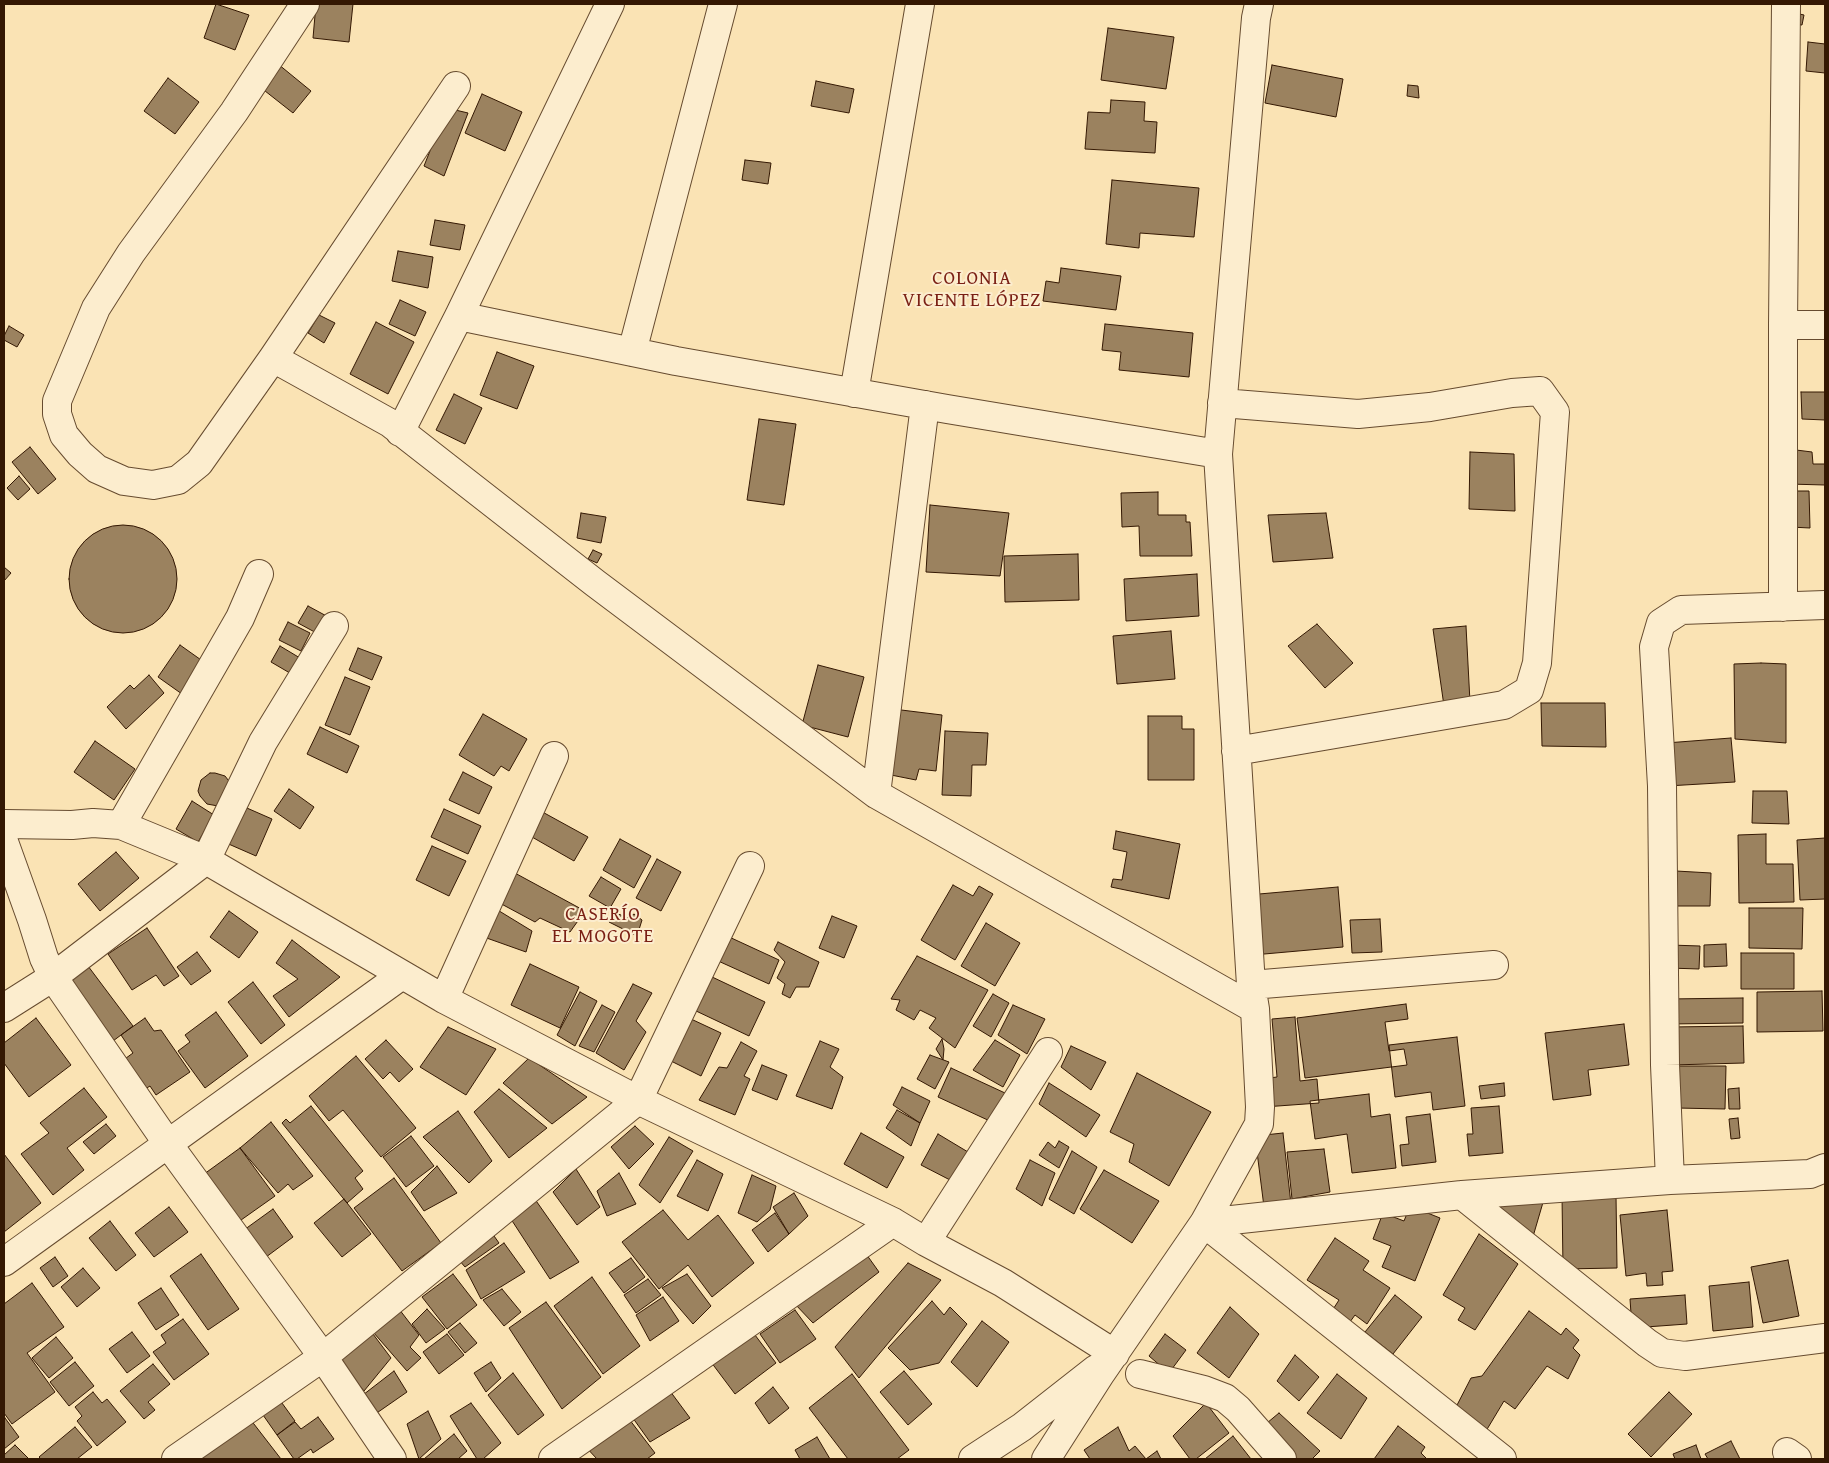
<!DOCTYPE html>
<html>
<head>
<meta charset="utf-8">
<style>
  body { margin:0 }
  #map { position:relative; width:1829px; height:1463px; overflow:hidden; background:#fae3b4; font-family:"Gentium Book Plus",serif }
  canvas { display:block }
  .frame { position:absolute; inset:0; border:5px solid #341803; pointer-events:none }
</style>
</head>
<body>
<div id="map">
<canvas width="1829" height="1463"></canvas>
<div class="frame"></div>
</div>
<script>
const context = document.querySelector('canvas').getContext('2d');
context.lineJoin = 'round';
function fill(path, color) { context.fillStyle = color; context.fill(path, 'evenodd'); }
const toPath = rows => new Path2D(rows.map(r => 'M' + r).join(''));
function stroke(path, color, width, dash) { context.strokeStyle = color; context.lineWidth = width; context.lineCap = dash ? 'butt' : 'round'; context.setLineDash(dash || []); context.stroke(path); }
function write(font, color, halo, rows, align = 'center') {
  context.font = font + ' "Gentium Book Plus",serif'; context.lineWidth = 4; context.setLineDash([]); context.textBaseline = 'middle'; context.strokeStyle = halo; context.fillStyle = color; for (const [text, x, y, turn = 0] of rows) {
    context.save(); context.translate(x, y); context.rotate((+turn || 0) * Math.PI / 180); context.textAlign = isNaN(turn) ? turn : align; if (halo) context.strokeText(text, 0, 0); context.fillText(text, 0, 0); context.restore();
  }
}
const building = toPath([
  [216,4,249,15,235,50,204,38,216,4],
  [316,4,353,4,349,42,313,38,316,4],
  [1795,13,1804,15,1802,25,1793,24,1795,13],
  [1108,28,1174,37,1166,89,1101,80,1108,28],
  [1808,42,1825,44,1825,73,1806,71,1808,42],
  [278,64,311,91,293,113,260,87,278,64],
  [1272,65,1343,79,1336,117,1265,103,1272,65],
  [168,78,199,102,175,134,144,111,168,78],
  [816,81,854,89,849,113,811,106,816,81],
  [1408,85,1418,86,1419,98,1407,96,1408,85],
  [482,94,522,112,505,151,465,133,482,94],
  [1111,100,1145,102,1144,121,1157,122,1155,153,1085,149,1088,112,1110,113,1111,100],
  [447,108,468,113,444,176,424,166,447,108],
  [745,160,771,163,768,184,742,180,745,160],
  [1112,180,1199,188,1194,237,1140,233,1139,248,1106,244,1112,180],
  [435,220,465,225,460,250,430,245,435,220],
  [398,251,433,257,428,288,392,281,398,251],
  [1061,268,1121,276,1116,310,1043,301,1046,281,1059,283,1061,268],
  [400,300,426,312,415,336,389,324,400,300],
  [319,315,335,323,324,343,308,333,319,315],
  [376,322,414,342,388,394,350,374,376,322],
  [1105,324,1193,333,1189,377,1119,370,1121,352,1102,350,1105,324],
  [9,326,24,335,17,347,4,340,4,336,9,326],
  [497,352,534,366,517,409,480,395,497,352],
  [1801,392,1825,392,1825,420,1802,419,1801,392],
  [454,394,482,408,465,444,436,430,454,394],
  [759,419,796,424,784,505,747,500,759,419],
  [30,447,56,479,38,494,12,462,30,447],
  [1796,450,1812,452,1813,464,1825,464,1825,485,1788,484,1796,450],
  [1470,452,1514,454,1515,511,1469,509,1470,452],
  [19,476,30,489,18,500,7,488,19,476],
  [1789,491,1809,491,1810,528,1790,527,1789,491],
  [1158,492,1158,515,1186,515,1186,522,1190,522,1192,556,1140,556,1139,526,1122,527,1121,493,1158,492],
  [930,505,1009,513,1000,576,926,572,930,505],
  [581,513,606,517,601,543,577,538,581,513],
  [1326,513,1333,558,1273,562,1268,515,1326,513],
  '69 579a54 54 0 1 1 108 0a54 54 0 1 1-108 0Z',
  [593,550,602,554,597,563,588,559,593,550],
  [1078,554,1079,600,1005,602,1004,556,1078,554],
  [4,567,11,573,4,581,4,567],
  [1197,574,1199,616,1126,621,1124,579,1197,574],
  [308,606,332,619,322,636,298,623,308,606],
  [288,622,310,633,301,651,279,640,288,622],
  [1317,624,1353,663,1325,688,1288,646,1317,624],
  [1466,626,1470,702,1444,706,1433,629,1466,626],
  [1171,631,1175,679,1117,684,1113,636,1171,631],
  [180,645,211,667,189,699,158,677,180,645],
  [280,646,305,661,295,676,271,662,280,646],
  [358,648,382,657,372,680,349,670,358,648],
  [1761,663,1786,664,1786,743,1735,739,1734,664,1761,663],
  [818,665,864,677,848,737,802,725,818,665],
  [149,675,164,693,126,729,107,707,130,685,134,689,149,675],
  [345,677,370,687,350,735,325,725,345,677],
  [1541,703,1605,703,1606,747,1542,746,1541,703],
  [893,709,942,715,936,771,919,769,916,780,886,774,893,709],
  [483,714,527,739,509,771,501,766,494,776,459,755,483,714],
  [1148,716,1182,716,1182,729,1194,729,1194,780,1148,780,1148,716],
  [320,727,359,746,347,773,307,754,320,727],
  [945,731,988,733,986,765,972,765,971,796,942,795,945,731],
  [1731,738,1735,782,1667,786,1666,743,1731,738],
  [95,741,135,769,114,800,74,772,95,741],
  [463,772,492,787,479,814,449,800,463,772],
  [210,773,215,773,225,776,232,785,218,806,207,804,200,796,198,791,201,780,210,773],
  [289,789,314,807,300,829,274,811,289,789],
  [1753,791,1787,791,1789,824,1752,823,1753,791],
  [192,801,214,815,198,842,176,829,192,801],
  [240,805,272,819,256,856,224,842,240,805],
  [444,809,481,826,468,854,431,837,444,809],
  [537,809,588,837,574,861,525,833,537,809],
  [1116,831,1180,844,1169,899,1111,887,1113,879,1122,880,1127,852,1113,849,1116,831],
  [1766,834,1766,864,1793,864,1794,902,1739,903,1738,835,1766,834],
  [1825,838,1825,899,1800,900,1797,840,1825,838],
  [620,839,651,856,634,888,603,870,620,839],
  [432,846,466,861,449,896,416,880,432,846],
  [116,852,139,878,100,911,78,884,116,852],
  [657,859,681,872,661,911,636,898,657,859],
  [1676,871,1711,873,1710,906,1676,906,1676,871],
  [513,872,585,911,570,932,540,918,535,922,494,900,513,872],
  [601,877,621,889,610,908,589,896,601,877],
  [953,885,973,896,979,886,993,894,955,960,921,940,953,885],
  [1338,887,1343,947,1253,955,1248,895,1338,887],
  [491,906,532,931,526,952,481,936,491,906],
  [1749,908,1803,908,1802,949,1749,948,1749,908],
  [229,911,258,932,239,958,210,937,229,911],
  [616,913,628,918,634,914,642,920,637,936,609,922,616,913],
  [832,916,857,926,844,958,819,948,832,916],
  [1380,919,1382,952,1352,953,1350,920,1380,919],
  [986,923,1020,943,995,986,961,966,986,923],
  [147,928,179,976,164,986,156,975,132,990,108,954,147,928],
  [727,936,779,960,769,984,716,960,727,936],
  [292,940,340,977,289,1017,273,996,298,979,276,963,292,940],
  [778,942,819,962,809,987,796,987,790,998,782,994,785,984,777,978,785,962,774,950,778,942],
  [1726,944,1727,966,1704,967,1704,945,1726,944],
  [1670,945,1700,946,1699,969,1669,968,1670,945],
  [197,952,211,971,191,985,177,967,197,952],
  [1741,953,1794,953,1794,989,1741,989,1741,953],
  [917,956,988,990,955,1048,929,1028,936,1018,920,1010,914,1020,896,1010,900,1000,891,999,917,956],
  [530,964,579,987,560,1028,511,1005,530,964],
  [88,966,133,1026,109,1044,64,984,88,966],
  [710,976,765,1002,749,1036,694,1010,710,976],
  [253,982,285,1025,261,1044,228,1002,253,982],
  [633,984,652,993,636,1021,646,1032,624,1070,596,1053,633,984],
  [1822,991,1823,1031,1757,1032,1757,992,1822,991],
  [580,992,597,1001,575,1046,557,1035,580,992],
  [993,994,1009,1003,991,1037,973,1026,993,994],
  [1743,998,1743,1023,1669,1024,1668,999,1743,998],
  [1406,1004,1408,1019,1385,1022,1389,1051,1404,1049,1407,1065,1305,1078,1297,1018,1406,1004],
  [602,1005,615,1012,594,1052,579,1046,602,1005],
  [1013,1005,1045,1019,1027,1054,998,1035,1013,1005],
  [216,1012,248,1056,205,1088,178,1051,190,1042,185,1035,216,1012],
  [1295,1017,1300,1081,1317,1079,1319,1103,1264,1107,1262,1079,1277,1077,1272,1019,1295,1017],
  [36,1018,71,1065,29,1097,4,1063,4,1043,36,1018],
  [145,1018,154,1031,161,1030,190,1072,156,1095,150,1086,142,1091,122,1061,133,1053,121,1035,145,1018],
  [691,1019,721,1033,701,1076,671,1061,691,1019],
  [1624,1024,1629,1065,1588,1070,1591,1095,1553,1100,1545,1033,1624,1024],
  [1743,1026,1744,1063,1671,1065,1670,1027,1743,1026],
  [448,1027,496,1049,466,1095,420,1067,448,1027],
  [1457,1037,1465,1106,1433,1110,1431,1092,1395,1097,1389,1045,1457,1037],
  [942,1039,944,1049,943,1060,936,1049,942,1039],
  [386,1040,413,1069,399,1082,390,1072,383,1079,365,1059,386,1040],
  [995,1040,1020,1055,1003,1087,973,1070,995,1040],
  [820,1041,839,1049,830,1067,843,1077,832,1109,796,1096,820,1041],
  [741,1042,757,1051,744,1076,750,1079,735,1115,699,1100,719,1067,727,1068,741,1042],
  [1071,1046,1106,1062,1091,1090,1061,1067,1071,1046],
  [930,1055,949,1062,935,1089,917,1079,930,1055],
  [356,1056,416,1128,381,1157,343,1110,329,1121,309,1096,356,1056],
  [529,1058,587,1097,552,1124,503,1083,529,1058],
  [762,1065,787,1075,777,1100,752,1090,762,1065],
  [1678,1066,1726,1066,1725,1109,1677,1108,1678,1066],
  [951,1068,1005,1093,992,1122,938,1097,951,1068],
  [1137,1073,1211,1112,1169,1186,1129,1162,1134,1144,1110,1132,1137,1073],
  [1049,1083,1100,1115,1086,1137,1039,1104,1049,1083],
  [1504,1083,1505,1096,1481,1099,1479,1086,1504,1083],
  [902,1087,930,1101,920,1123,893,1105,902,1087],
  [84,1088,107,1117,67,1148,84,1170,53,1195,21,1154,49,1133,40,1123,84,1088],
  [1739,1088,1740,1109,1729,1109,1728,1089,1739,1088],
  [499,1089,547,1128,509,1158,474,1112,499,1089],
  [1369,1094,1371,1117,1390,1114,1396,1168,1352,1173,1347,1134,1315,1139,1310,1101,1369,1094],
  [311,1106,363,1171,355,1178,363,1189,347,1203,282,1123,286,1119,290,1123,311,1106],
  [1499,1106,1503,1153,1469,1156,1467,1134,1473,1134,1471,1108,1499,1106],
  [897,1110,920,1123,911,1146,886,1128,897,1110],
  [458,1111,492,1161,469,1183,423,1137,458,1111],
  [1430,1114,1436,1162,1402,1166,1400,1145,1409,1144,1406,1117,1430,1114],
  [1738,1118,1740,1138,1731,1139,1729,1119,1738,1118],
  [271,1122,313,1176,293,1190,288,1184,278,1193,240,1148,271,1122],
  [106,1124,116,1136,94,1154,83,1142,106,1124],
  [635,1126,654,1144,629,1169,611,1147,635,1126],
  [861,1133,904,1157,887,1188,844,1164,861,1133],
  [1283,1133,1291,1204,1264,1207,1255,1136,1283,1133],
  [938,1134,968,1152,952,1181,921,1165,938,1134],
  [411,1136,434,1166,406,1187,383,1157,411,1136],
  [669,1137,693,1151,660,1203,639,1185,669,1137],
  [1059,1141,1069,1147,1059,1168,1039,1155,1048,1142,1055,1148,1059,1141],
  [240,1148,275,1196,234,1225,200,1177,240,1148],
  [1324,1149,1330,1192,1292,1199,1287,1152,1324,1149],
  [1072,1151,1097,1167,1074,1214,1049,1199,1072,1151],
  [4,1154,41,1203,4,1232,4,1154],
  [697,1160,723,1174,708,1211,677,1196,697,1160],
  [1030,1160,1055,1173,1042,1206,1016,1189,1030,1160],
  [437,1166,457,1193,424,1211,411,1192,437,1166],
  [576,1169,600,1207,577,1225,553,1192,576,1169],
  [1104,1170,1159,1201,1132,1243,1080,1209,1104,1170],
  [619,1173,636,1204,607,1216,597,1191,619,1173],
  [752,1175,776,1186,770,1210,757,1222,738,1213,752,1175],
  [394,1178,441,1243,402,1271,354,1208,394,1178],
  [794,1193,808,1216,789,1234,773,1207,794,1193],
  [532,1195,579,1262,550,1279,507,1213,532,1195],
  [1562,1195,1616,1195,1617,1268,1563,1269,1562,1195],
  [1508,1196,1544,1199,1532,1240,1488,1214,1508,1196],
  [344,1199,371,1234,342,1257,314,1223,344,1199],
  [1410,1206,1440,1218,1415,1281,1382,1267,1391,1246,1373,1239,1383,1213,1404,1221,1410,1206],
  [169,1207,188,1232,154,1257,135,1233,169,1207],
  [273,1209,293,1237,258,1263,237,1235,273,1209],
  [663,1210,688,1240,718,1215,754,1263,712,1297,688,1265,659,1289,622,1242,663,1210],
  [1667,1210,1673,1271,1662,1272,1663,1285,1647,1286,1646,1273,1626,1276,1620,1215,1667,1210],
  [775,1213,789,1234,768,1252,752,1230,775,1213],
  [110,1221,136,1255,116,1271,89,1238,110,1221],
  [487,1226,499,1243,465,1267,453,1253,487,1226],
  [1479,1234,1518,1264,1475,1330,1458,1320,1465,1308,1443,1295,1479,1234],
  [1335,1238,1369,1261,1363,1270,1390,1288,1367,1324,1355,1315,1347,1326,1330,1314,1339,1300,1307,1280,1335,1238],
  [504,1243,525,1272,481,1299,466,1270,504,1243],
  [864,1251,879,1272,813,1323,794,1303,864,1251],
  [201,1254,239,1309,208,1330,170,1276,201,1254],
  [55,1257,68,1276,53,1287,40,1268,55,1257],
  [631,1258,645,1277,624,1293,609,1273,631,1258],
  [1788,1260,1799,1316,1763,1323,1751,1267,1788,1260],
  [908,1263,941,1280,859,1378,835,1347,908,1263],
  [83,1268,100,1288,77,1307,61,1287,83,1268],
  [453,1274,477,1305,447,1329,422,1297,453,1274],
  [687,1274,711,1306,693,1324,662,1288,687,1274],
  [592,1277,640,1346,603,1374,554,1306,592,1277],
  [648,1279,661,1295,636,1313,624,1295,648,1279],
  [1749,1282,1753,1327,1713,1331,1709,1286,1749,1282],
  [32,1283,64,1327,27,1353,55,1392,12,1424,4,1413,4,1304,32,1283],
  [161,1288,179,1315,156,1330,138,1303,161,1288],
  [502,1289,521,1312,504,1326,483,1300,502,1289],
  [1395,1295,1422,1317,1393,1354,1365,1332,1395,1295],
  [1685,1295,1687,1324,1632,1328,1630,1299,1685,1295],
  [663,1297,679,1321,650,1341,636,1315,663,1297],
  [932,1301,944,1315,950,1307,967,1324,939,1363,910,1370,888,1348,932,1301],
  [546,1302,601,1377,562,1409,509,1328,546,1302],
  [1230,1307,1259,1334,1229,1378,1197,1353,1230,1307],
  [399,1309,419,1335,410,1347,421,1358,407,1371,373,1332,399,1309],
  [427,1309,445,1329,426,1343,412,1324,427,1309],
  [795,1310,816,1339,780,1363,760,1334,795,1310],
  [1529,1311,1561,1335,1566,1328,1579,1340,1573,1348,1580,1355,1568,1379,1547,1366,1515,1409,1504,1401,1486,1431,1455,1409,1471,1378,1482,1376,1529,1311],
  [183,1319,209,1354,174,1380,153,1352,166,1343,161,1335,183,1319],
  [982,1321,1009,1342,977,1387,951,1362,982,1321],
  [460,1323,477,1343,465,1353,448,1332,460,1323],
  [367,1326,391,1358,364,1391,332,1353,367,1326],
  [749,1327,776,1363,735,1394,708,1358,749,1327],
  [132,1332,150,1356,127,1373,109,1349,132,1332],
  [447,1334,464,1355,439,1374,423,1352,447,1334],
  [1165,1334,1186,1350,1169,1373,1149,1356,1165,1334],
  [56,1337,73,1358,49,1378,32,1358,56,1337],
  [1295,1355,1319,1377,1299,1401,1277,1381,1295,1355],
  [75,1362,94,1386,69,1406,50,1382,75,1362],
  [491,1362,501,1378,486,1392,474,1373,491,1362],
  [153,1364,170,1384,148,1402,155,1410,144,1419,120,1391,153,1364],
  [394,1371,407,1392,371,1417,359,1398,394,1371],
  [904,1371,932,1404,908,1425,880,1392,904,1371],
  [513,1373,544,1415,518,1435,488,1395,513,1373],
  [852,1374,909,1450,897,1459,848,1459,809,1408,852,1374],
  [1337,1374,1367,1398,1341,1439,1307,1413,1337,1374],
  [667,1387,690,1418,650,1442,630,1414,667,1387],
  [773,1387,789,1408,769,1424,755,1403,773,1387],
  [93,1392,102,1403,107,1399,126,1422,97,1446,77,1421,82,1416,75,1407,93,1392],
  [274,1392,295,1421,277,1435,256,1405,274,1392],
  [1669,1392,1692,1414,1651,1457,1628,1434,1669,1392],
  [471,1403,501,1443,483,1459,477,1459,450,1416,471,1403],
  [1206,1403,1229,1433,1196,1459,1190,1459,1173,1436,1206,1403],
  [428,1411,441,1439,419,1459,407,1424,428,1411],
  [1279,1413,1320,1451,1312,1459,1293,1459,1261,1428,1279,1413],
  [247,1415,281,1459,190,1459,247,1415],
  [626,1415,655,1453,647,1459,597,1459,584,1445,626,1415],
  [318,1417,334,1439,313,1453,311,1449,297,1459,294,1459,277,1435,295,1422,301,1429,318,1417],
  [5,1418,19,1437,4,1449,4,1419,5,1418],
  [1398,1426,1425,1447,1421,1453,1427,1459,1374,1459,1398,1426],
  [75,1427,92,1447,77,1459,41,1459,39,1457,75,1427],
  [1118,1427,1129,1451,1135,1446,1146,1459,1090,1459,1084,1450,1118,1427],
  [454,1434,467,1451,458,1459,424,1459,454,1434],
  [1233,1436,1251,1459,1205,1459,1233,1436],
  [817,1437,830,1459,800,1459,795,1450,817,1437],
  [1731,1441,1740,1459,1708,1459,1705,1454,1731,1441],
  [15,1445,29,1459,4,1459,4,1455,15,1445],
  [1696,1445,1701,1459,1675,1459,1673,1454,1696,1445],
  [1157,1451,1161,1459,1146,1459,1157,1451]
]);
const minor = toPath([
  [305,4,234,112,131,253,96,308,57,401,57,414,64,435,80,454,97,469,124,481,153,485,178,480,199,463,273,358,456,86],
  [459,316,676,361,947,409,1218,454],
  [1783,325,1825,325],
  [632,352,723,4],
  [273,358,390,423,595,583,876,794,1255,1009],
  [854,393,920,4],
  [1222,403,1358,414,1430,407,1512,393,1540,391,1555,412,1537,663,1529,690,1504,705,1236,751],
  [400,432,459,316,610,4],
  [1783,607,1783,325,1786,4],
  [876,794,925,405],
  [4,824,72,825,93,823,121,825,206,860,444,999,638,1100,893,1222,926,1242,1003,1283,1115,1354],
  [121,825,240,618,259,574],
  [4,842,32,920,44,958,53,977,168,1144,323,1357,392,1459],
  [1251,985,1494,965],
  [444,999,554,756],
  [4,1008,53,977,206,860,263,742,334,626],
  [1670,1180,1810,1174,1825,1168],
  [1462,1195,1647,1343,1662,1353,1685,1356,1825,1338],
  [1204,1223,1462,1195,1670,1180,1665,1065,1662,786,1654,647,1661,623,1681,610,1825,605],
  [1204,1223,1502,1459],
  [926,1242,1048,1052],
  [4,1262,402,975],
  [1140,1374,1204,1390,1225,1398,1238,1409,1282,1459],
  [1787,1452,1797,1459],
  [176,1459,323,1357,638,1100,750,866],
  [553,1459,893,1222],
  [973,1459,1022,1427,1096,1369],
  [1046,1459,1101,1373,1204,1223,1259,1124,1260,1107,1255,1009,1251,985,1218,454,1256,18,1259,4]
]);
const neighbourhoodNames = [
  ["COLONIA",972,279],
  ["VICENTE LÓPEZ",972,301],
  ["CASERÍO",603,915],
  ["EL MOGOTE",603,937]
];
fill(building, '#9b825f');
stroke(building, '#341803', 1);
stroke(minor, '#664b2f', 30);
stroke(minor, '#fcedce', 28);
context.letterSpacing = '1px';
write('19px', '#7a1f14', '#fcedce', neighbourhoodNames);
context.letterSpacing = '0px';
</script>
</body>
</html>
